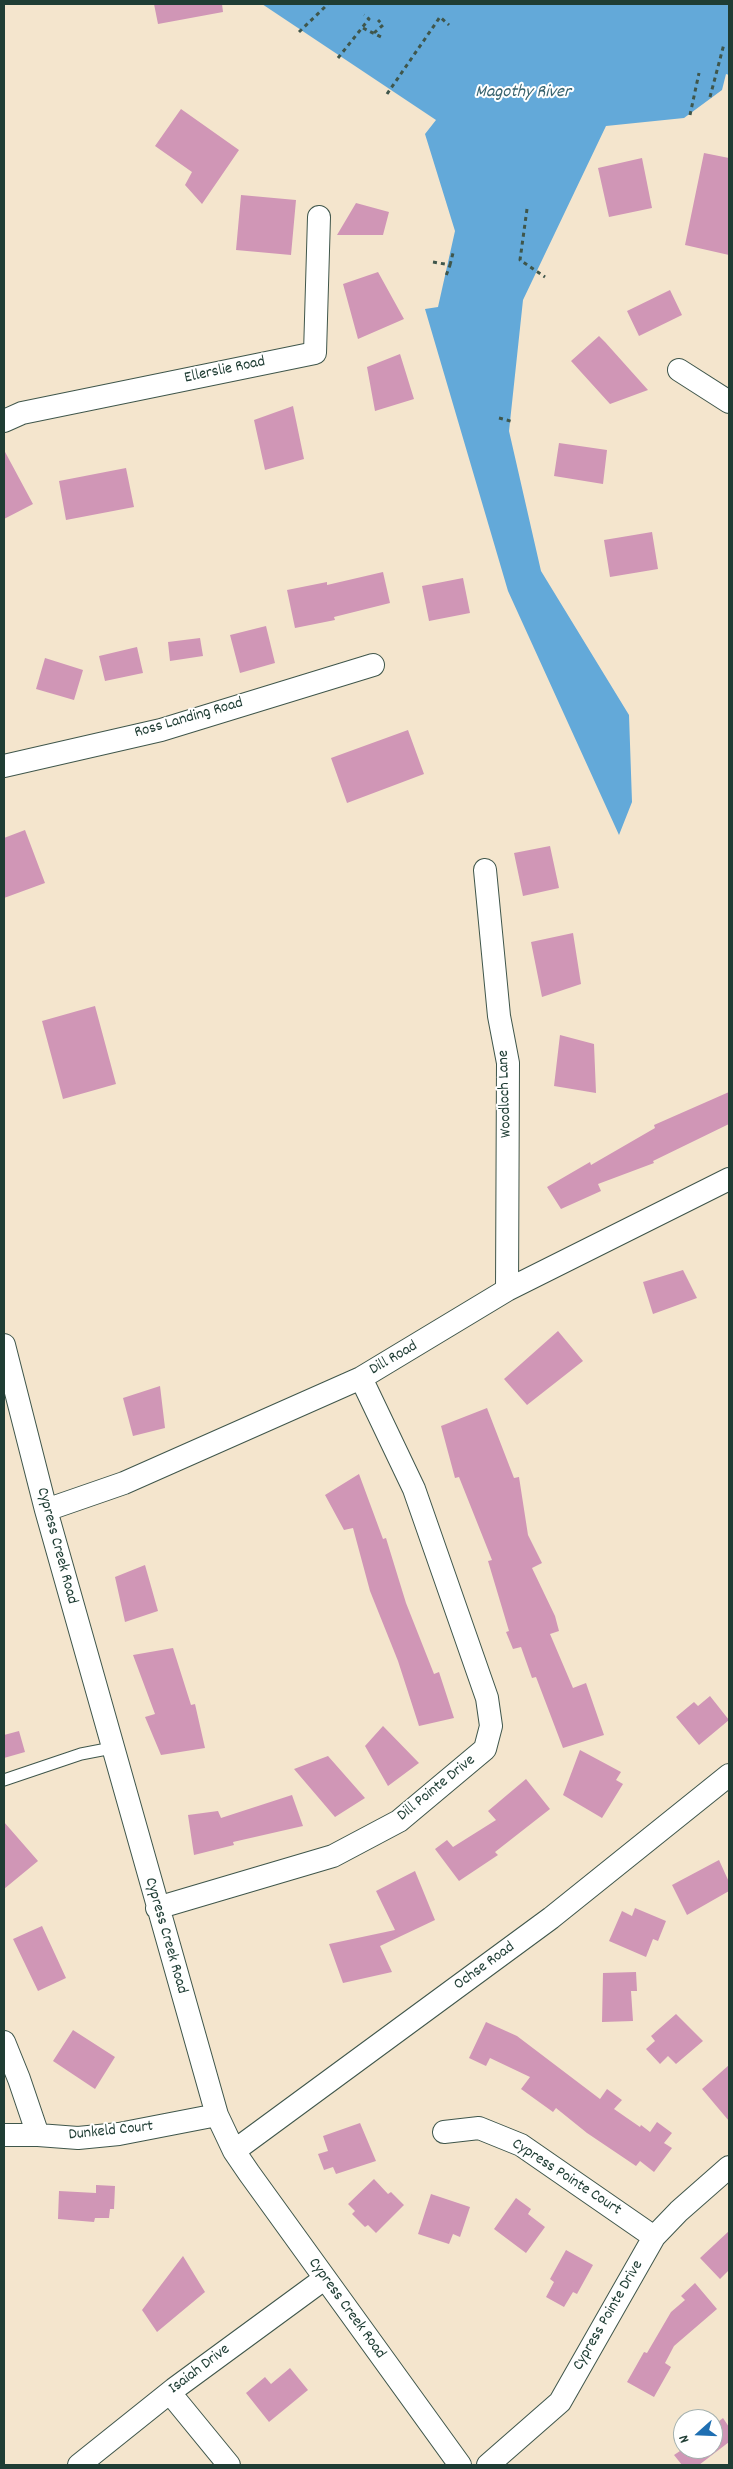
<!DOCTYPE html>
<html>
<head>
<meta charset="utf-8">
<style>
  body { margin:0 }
  #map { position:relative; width:733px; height:2469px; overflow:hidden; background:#f4e5cd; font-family:Dekko,sans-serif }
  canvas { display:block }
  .frame { position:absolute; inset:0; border:5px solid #1f3d34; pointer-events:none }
  .north { position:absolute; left:673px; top:2409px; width:50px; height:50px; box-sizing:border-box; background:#fff; border:1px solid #a5b1ae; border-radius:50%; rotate:250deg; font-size:14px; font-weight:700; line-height:20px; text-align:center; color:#1f3d34 }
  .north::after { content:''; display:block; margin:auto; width:18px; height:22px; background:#1f6fb2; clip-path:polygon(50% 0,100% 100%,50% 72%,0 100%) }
</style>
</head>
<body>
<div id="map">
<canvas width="733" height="2469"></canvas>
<div class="frame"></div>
<div class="north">N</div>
</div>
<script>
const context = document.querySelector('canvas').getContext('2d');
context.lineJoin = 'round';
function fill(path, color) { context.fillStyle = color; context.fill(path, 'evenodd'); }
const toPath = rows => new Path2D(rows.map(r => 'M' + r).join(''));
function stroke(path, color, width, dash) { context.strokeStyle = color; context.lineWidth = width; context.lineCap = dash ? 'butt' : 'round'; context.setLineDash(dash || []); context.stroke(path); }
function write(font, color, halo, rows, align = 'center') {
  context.font = font + ' Dekko,sans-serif'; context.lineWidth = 4; context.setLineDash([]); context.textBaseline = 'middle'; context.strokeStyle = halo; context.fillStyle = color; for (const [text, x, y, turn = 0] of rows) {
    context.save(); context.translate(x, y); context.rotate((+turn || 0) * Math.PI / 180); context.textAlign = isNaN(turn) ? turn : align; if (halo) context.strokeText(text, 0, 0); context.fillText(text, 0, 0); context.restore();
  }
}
const water = toPath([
  [262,4,729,4,729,75,726,74,722,90,684,118,606,126,523,300,509,431,541,571,629,715,632,802,619,835,508,591,425,309,438,307,455,231,425,134,436,120]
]);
const building = toPath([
  [154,4,222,4,223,12,158,24],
  [181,109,239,150,202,204,185,185,192,172,155,146],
  [704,153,729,158,729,255,685,245],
  [642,158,652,208,609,217,598,168],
  [241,195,296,200,291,255,236,250],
  [356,203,389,212,383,235,337,235],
  [378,272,404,319,358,339,343,284],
  [670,290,682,315,639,336,627,311],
  [599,336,605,342,648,390,610,404,571,361],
  [400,354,414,399,375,411,367,367],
  [293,406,304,459,265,470,254,420],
  [559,443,607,450,603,484,554,476],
  [4,450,33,504,4,519],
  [126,468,134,507,66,520,59,481],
  [652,532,658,569,610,577,604,540],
  [383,572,390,603,334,617,335,620,295,628,287,590,327,582,327,585],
  [463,578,470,613,429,621,422,586],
  [266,626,275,663,240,673,230,635],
  [200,638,203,656,170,661,168,642],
  [137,647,143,673,105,681,99,656],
  [45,658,83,670,74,700,36,689],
  [408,730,424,774,347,803,331,758],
  [25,830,45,883,4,898,4,838],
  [550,846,559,888,523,896,514,853],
  [573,933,581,984,542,997,531,942],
  [95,1006,116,1084,63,1099,42,1021],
  [560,1035,594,1044,596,1093,554,1086],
  [729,1092,729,1124,653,1161,654,1163,598,1184,601,1191,561,1209,547,1187,590,1162,591,1165,655,1128,654,1125],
  [683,1270,697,1298,653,1314,643,1282],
  [558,1331,583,1361,527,1405,504,1379],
  [160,1386,165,1428,133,1436,123,1398],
  [487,1408,514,1478,519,1477,528,1535,542,1563,532,1568,555,1616,559,1631,550,1634,573,1688,586,1683,604,1735,563,1748,536,1677,532,1678,521,1647,513,1649,506,1632,509,1631,488,1561,492,1560,459,1477,455,1478,441,1426],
  [359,1474,383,1539,386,1538,406,1603,434,1674,439,1672,454,1718,419,1726,398,1661,370,1591,353,1528,344,1530,325,1495],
  [145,1565,158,1611,125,1622,115,1577],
  [173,1648,191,1705,195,1704,205,1748,161,1755,145,1717,155,1714,133,1655],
  [710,1696,729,1720,699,1745,676,1717,694,1702,698,1706],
  [383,1726,419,1763,388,1786,365,1746],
  [19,1731,25,1752,4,1758,4,1735],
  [580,1750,621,1772,616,1780,623,1784,602,1818,563,1795],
  [328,1756,365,1798,335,1817,294,1769],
  [526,1779,550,1809,495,1852,498,1855,459,1881,435,1849,447,1840,453,1847,496,1820,488,1811],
  [292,1795,303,1826,233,1842,234,1845,194,1855,188,1815,218,1811,221,1818],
  [4,1822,38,1861,4,1889],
  [719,1860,729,1882,729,1891,687,1915,672,1885],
  [415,1871,435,1920,380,1946,392,1972,343,1983,329,1944,395,1930,376,1891],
  [635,1908,666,1921,658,1941,653,1939,646,1957,609,1941,622,1911,632,1916],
  [42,1926,66,1978,38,1991,13,1939],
  [636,1972,637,1991,631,1991,633,2021,602,2022,603,1973],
  [676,2014,703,2041,676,2064,668,2056,660,2064,646,2049,655,2041,651,2036],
  [486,2022,517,2036,600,2099,607,2089,622,2100,614,2109,640,2127,641,2125,650,2132,657,2122,672,2133,664,2143,672,2148,654,2172,640,2161,636,2166,587,2133,556,2108,553,2112,521,2089,530,2077,490,2058,486,2066,469,2058],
  [73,2030,115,2057,95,2089,53,2061],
  [729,2065,729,2121,702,2089],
  [360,2123,376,2161,336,2174,333,2167,324,2170,318,2154,328,2151,323,2136],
  [374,2179,388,2194,391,2192,404,2205,376,2233,368,2225,365,2227,352,2214,355,2211,348,2204],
  [96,2185,115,2186,114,2209,110,2209,109,2218,95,2218,94,2222,58,2219,59,2191,96,2193],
  [431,2194,470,2207,460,2237,453,2234,449,2244,418,2234],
  [516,2198,531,2209,528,2214,545,2227,526,2253,494,2229],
  [729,2231,729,2270,720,2279,700,2258],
  [566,2250,593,2265,577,2294,573,2292,564,2307,546,2297,554,2282,550,2279],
  [183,2256,205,2292,157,2332,142,2310],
  [695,2283,717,2309,674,2346,665,2363,671,2367,654,2397,627,2382,644,2352,647,2353,671,2312,685,2300,681,2296],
  [290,2368,308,2390,269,2422,246,2393,265,2377,271,2384],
  [723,2418,729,2427,729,2442,699,2465,682,2465,674,2455,683,2449,713,2449,713,2426]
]);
const path = toPath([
  [363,28,383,38],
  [299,32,328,4],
  [374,33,383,25,378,20],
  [338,58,369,19,364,15],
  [387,94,440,17,449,25],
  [710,97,724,44],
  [690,115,699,73],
  [527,209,520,260,545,277],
  [433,262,450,265,446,276],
  [450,265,453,253],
  [499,418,514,422]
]);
const lane = toPath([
  [4,1780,81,1754,112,1748]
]);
const street = toPath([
  [679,370,729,402],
  [4,421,22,413,315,353,319,217],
  [4,766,161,730,373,665],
  [485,870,499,1016,508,1063,507,1290],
  [4,1345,46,1510,217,2115,234,2151,249,2173,460,2465],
  [46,1510,124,1483,361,1378,507,1290,729,1179],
  [157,1908,333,1856,399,1821,485,1749,491,1726,487,1698,414,1489,361,1378],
  [4,2042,19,2079,38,2135],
  [444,2132,479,2128,521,2145,654,2237],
  [4,2135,38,2135,78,2138,119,2134,217,2115],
  [234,2151,551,1918,729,1775],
  [170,2393,229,2465],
  [79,2465,174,2389,324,2279],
  [488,2465,560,2402,654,2237,679,2211,729,2167]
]);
const streetNames = [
  ["Ellerslie Road",225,371,-12],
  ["Ross Landing Road",189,719,-16],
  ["Woodloch Lane",506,1094,-92],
  ["Dill Road",394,1359,-30],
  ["Cypress Creek Road",56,1546,75],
  ["Dill Pointe Drive",437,1789,-39],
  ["Cypress Creek Road",165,1936,74],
  ["Ochse Road",485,1967,-36],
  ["Dunkeld Court",111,2132,-6],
  ["Cypress Pointe Court",566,2178,33],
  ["Cypress Creek Road",346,2309,54],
  ["Cypress Pointe Drive",609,2316,-60],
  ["Isaiah Drive",200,2370,-37]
];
const waterNames = [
  ["Magothy River",523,94]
];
fill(water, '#63a9d9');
fill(building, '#d096b6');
stroke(lane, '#3f564b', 13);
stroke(street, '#3f564b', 24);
stroke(path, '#3f564b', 3, [4, 4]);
stroke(lane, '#fff', 11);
stroke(street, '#fff', 22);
write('16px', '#1f3d34', '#fff', streetNames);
write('italic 18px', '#37636e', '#fff', waterNames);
</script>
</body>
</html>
